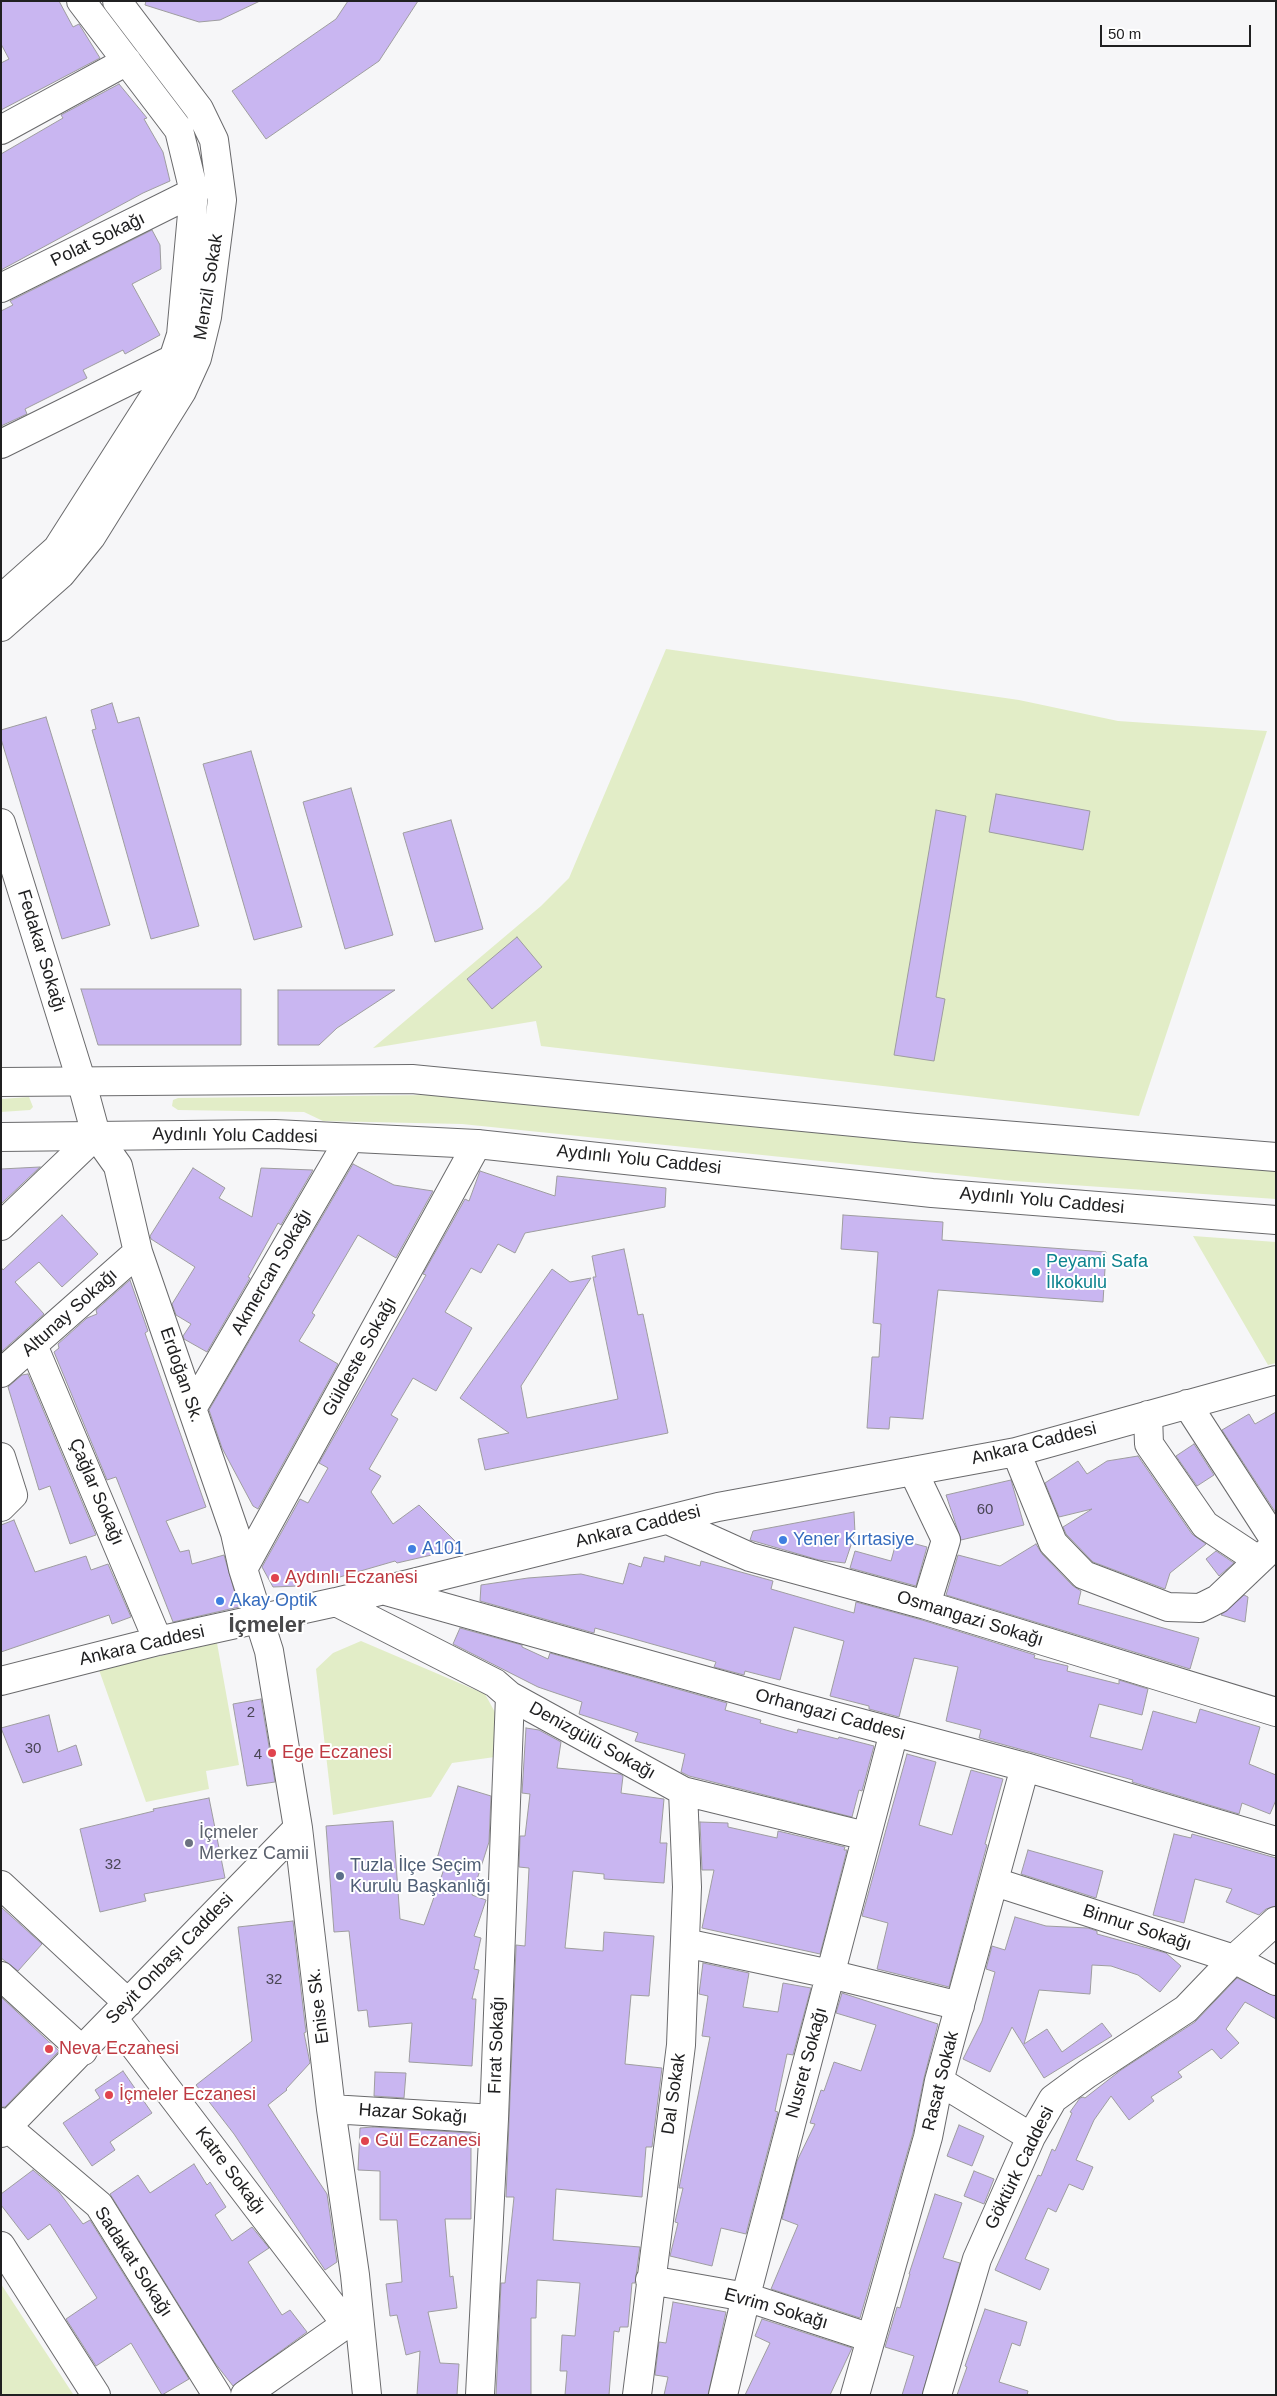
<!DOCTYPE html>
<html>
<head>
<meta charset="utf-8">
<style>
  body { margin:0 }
  #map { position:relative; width:1277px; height:2396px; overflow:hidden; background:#f6f6f8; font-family:Helvetica,sans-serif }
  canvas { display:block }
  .frame { position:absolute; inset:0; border:2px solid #202021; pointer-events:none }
  .scale { position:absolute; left:1100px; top:25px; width:151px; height:22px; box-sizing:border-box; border:2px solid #202021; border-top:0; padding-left:6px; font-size:15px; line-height:18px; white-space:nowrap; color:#202021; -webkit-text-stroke:4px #fff; paint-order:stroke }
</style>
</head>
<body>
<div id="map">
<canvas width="1277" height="2396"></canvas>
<div class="frame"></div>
<div class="scale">50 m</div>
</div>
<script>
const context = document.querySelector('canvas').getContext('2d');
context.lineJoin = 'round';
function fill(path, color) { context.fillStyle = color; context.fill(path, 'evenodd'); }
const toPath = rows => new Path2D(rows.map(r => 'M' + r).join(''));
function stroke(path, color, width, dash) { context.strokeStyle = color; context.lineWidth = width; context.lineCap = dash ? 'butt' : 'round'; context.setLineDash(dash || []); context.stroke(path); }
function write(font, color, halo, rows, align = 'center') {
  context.font = font + ' Helvetica,sans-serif'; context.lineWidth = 4; context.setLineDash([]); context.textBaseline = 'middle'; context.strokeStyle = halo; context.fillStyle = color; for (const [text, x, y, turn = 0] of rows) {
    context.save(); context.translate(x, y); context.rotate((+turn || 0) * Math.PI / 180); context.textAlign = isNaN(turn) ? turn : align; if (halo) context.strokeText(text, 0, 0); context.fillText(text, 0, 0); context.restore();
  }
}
const green = toPath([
  [666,649,1019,700,1118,721,1267,731,1139,1116,541,1046,536,1021,373,1048,541,906,569,878],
  [432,1095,1016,1150,1276,1167,1276,1199,1014,1181,462,1124,323,1121,304,1112,178,1110,172,1106,173,1100,178,1098],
  [29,1097,33,1107,30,1110,1,1112,1,1099],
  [1193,1236,1276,1242,1276,1363,1268,1365],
  [361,1641,485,1694,497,1716,502,1756,452,1763,431,1797,333,1815,316,1669,333,1653],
  [217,1643,239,1765,206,1771,209,1789,146,1802,99,1670],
  [1,2284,73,2394,71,2395,1,2395]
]);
const building = toPath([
  [1,1,59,1,73,27,79,24,100,58,1,110,1,63,9,59,1,44,1,1],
  [146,1,260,1,220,20,199,22,145,5,146,1],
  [348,1,418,1,379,61,266,139,232,91,336,19,348,1],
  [119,84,147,118,144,119,163,152,170,181,143,193,1,270,1,154,63,118,61,115,119,84],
  [152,230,160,245,161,269,132,284,160,335,125,354,123,350,83,370,87,378,25,409,27,414,1,426,1,311,13,305,10,301,152,230],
  [112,703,118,723,139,717,199,926,151,939,92,730,96,729,91,710,112,703],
  [46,717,110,925,62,939,1,739,1,730,46,717],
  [251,751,302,927,254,940,203,764,251,751],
  [351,788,393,935,345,949,303,802,351,788],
  [996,794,1090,811,1083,850,989,832,996,794],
  [936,810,966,816,936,997,945,999,934,1061,894,1055,936,810],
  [451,820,483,929,435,942,403,833,451,820],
  [517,937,542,967,492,1009,467,979,517,937],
  [81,989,241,989,241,1045,98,1045,81,989],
  [278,990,395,990,337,1028,319,1045,278,1045,278,990],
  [353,1164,394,1185,433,1191,396,1258,358,1235,312,1313,315,1315,299,1341,338,1364,258,1509,253,1506,222,1448,209,1410,353,1164],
  [40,1167,1,1204,1,1169,40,1167],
  [193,1168,225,1188,219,1198,252,1217,261,1168,313,1170,281,1225,278,1223,248,1277,250,1278,207,1352,184,1339,183,1336,191,1324,176,1315,172,1304,195,1267,151,1239,150,1236,193,1168],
  [480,1171,555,1196,557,1176,666,1188,665,1207,525,1233,515,1253,498,1244,481,1273,471,1268,445,1312,472,1328,436,1391,413,1378,391,1415,398,1419,369,1469,381,1476,371,1492,393,1524,419,1505,462,1548,397,1563,395,1561,326,1581,307,1571,299,1586,273,1587,262,1567,300,1499,308,1503,328,1468,319,1463,426,1275,423,1274,465,1199,469,1201,480,1171],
  [62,1215,98,1254,62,1287,39,1262,15,1282,44,1314,1,1352,1,1267,3,1270,62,1215],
  [843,1215,943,1222,942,1240,1106,1252,1103,1302,938,1290,923,1419,890,1417,889,1429,867,1428,872,1357,879,1357,881,1324,873,1323,878,1252,841,1249,843,1215],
  [624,1249,638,1315,643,1314,668,1433,485,1470,478,1439,509,1433,460,1398,552,1269,570,1282,591,1278,521,1386,527,1418,618,1399,593,1277,596,1277,592,1256,624,1249],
  [130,1280,148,1331,145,1333,206,1507,166,1521,180,1552,189,1550,192,1564,224,1555,239,1607,173,1622,116,1477,107,1480,54,1352,59,1348,58,1344,87,1318,97,1314,96,1310,130,1280],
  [28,1374,96,1535,70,1544,50,1486,39,1490,8,1387,22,1375,28,1374],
  [1276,1412,1276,1513,1222,1430,1249,1414,1255,1424,1276,1412],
  [1194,1444,1214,1475,1197,1486,1176,1456,1194,1444],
  [1138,1456,1192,1534,1206,1544,1170,1573,1165,1589,1093,1562,1066,1534,1063,1527,1092,1509,1059,1517,1045,1483,1078,1461,1087,1474,1107,1461,1138,1456],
  [1011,1480,1024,1525,961,1540,946,1495,1011,1480],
  [854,1512,855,1533,845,1563,819,1560,750,1540,753,1531,854,1512],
  [14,1520,35,1572,86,1556,91,1570,108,1564,131,1617,112,1624,109,1615,1,1652,1,1525,14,1520],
  [897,1539,927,1547,916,1586,850,1568,855,1551,891,1561,897,1539],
  [1036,1544,1042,1554,1073,1586,1081,1591,1078,1604,1199,1638,1190,1669,946,1595,958,1555,1000,1566,1036,1544],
  [1216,1551,1234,1563,1219,1576,1206,1559,1216,1551],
  [665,1556,700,1566,701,1561,773,1581,771,1589,854,1613,856,1602,922,1620,1035,1655,1034,1658,1068,1666,1067,1671,1119,1684,1119,1680,1148,1689,1142,1715,1099,1704,1090,1737,1142,1750,1153,1711,1196,1723,1200,1709,1260,1727,1249,1764,1276,1775,1276,1800,1270,1814,1242,1803,1239,1814,1132,1782,1133,1780,979,1738,981,1730,946,1721,958,1667,914,1658,899,1717,869,1709,869,1706,830,1696,844,1641,794,1627,780,1680,745,1671,744,1675,714,1667,716,1662,595,1628,594,1633,480,1601,481,1585,528,1578,581,1574,623,1584,629,1563,641,1567,644,1557,664,1562,665,1556],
  [1244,1595,1248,1597,1245,1622,1221,1615,1244,1595],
  [460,1628,522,1645,522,1647,548,1659,550,1653,727,1703,725,1710,761,1720,760,1723,797,1733,798,1729,838,1739,839,1737,874,1746,862,1791,859,1790,852,1817,689,1776,681,1772,685,1754,635,1741,638,1733,579,1714,582,1702,538,1687,453,1644,460,1628],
  [261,1699,275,1782,247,1786,233,1704,261,1699],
  [49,1715,58,1752,76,1745,82,1765,23,1783,1,1728,49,1715],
  [526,1728,539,1730,561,1742,557,1768,620,1774,623,1776,621,1793,664,1799,660,1843,667,1843,664,1883,604,1879,604,1874,573,1871,565,1948,603,1951,604,1932,654,1936,649,1996,631,1995,625,2064,662,2068,652,2147,646,2147,642,2197,556,2189,553,2240,640,2247,635,2283,632,2283,628,2327,620,2327,619,2332,614,2331,609,2395,565,2395,567,2371,560,2371,562,2335,575,2336,580,2283,537,2280,536,2318,531,2318,531,2395,496,2395,501,2283,505,2283,514,2197,506,2197,516,1948,516,1945,525,1946,529,1868,519,1867,520,1836,525,1836,530,1794,522,1793,526,1728],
  [907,1754,936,1762,919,1825,952,1835,971,1770,1003,1779,985,1844,987,1845,949,1987,877,1969,888,1923,862,1916,907,1754],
  [458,1786,491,1796,489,1842,472,1895,486,1900,474,1936,481,1938,474,1969,479,1970,472,1999,476,1999,472,2066,409,2062,412,2023,369,2027,367,2010,358,2011,349,1931,334,1932,326,1826,393,1821,400,1919,424,1925,443,1872,434,1869,458,1786],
  [209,1798,225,1878,144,1894,146,1901,100,1912,80,1829,154,1811,153,1809,209,1798],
  [700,1822,728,1823,728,1827,777,1838,778,1831,845,1847,844,1850,847,1850,820,1954,702,1928,714,1870,702,1870,700,1822],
  [1174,1834,1191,1838,1192,1834,1276,1858,1276,1906,1266,1909,1259,1915,1226,1902,1232,1889,1195,1879,1184,1923,1153,1915,1174,1834],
  [1028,1850,1103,1871,1096,1898,1021,1874,1028,1850],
  [1,1907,42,1944,18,1971,1,1958,1,1907],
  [1015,1917,1046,1926,1088,1928,1097,1931,1097,1934,1166,1953,1181,1966,1160,1992,1138,1975,1111,1966,1092,1965,1090,1994,1039,1990,1024,2044,1047,2029,1062,2052,1102,2023,1112,2036,1044,2078,1012,2027,990,2072,963,2059,982,2021,995,1972,986,1969,992,1946,1005,1950,1015,1917],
  [293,1921,306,2032,304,2033,310,2063,286,2089,287,2090,268,2105,327,2194,337,2262,325,2270,234,2134,196,2085,252,2041,238,1927,293,1921],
  [703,1963,749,1973,743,2007,778,2012,783,1983,811,1988,793,2055,787,2054,775,2111,778,2112,746,2234,721,2228,712,2266,670,2256,678,2223,675,2222,683,2188,679,2188,710,2037,702,2036,708,1996,699,1994,703,1963],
  [1237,1978,1276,1996,1276,2019,1245,2002,1226,2029,1239,2043,1221,2059,1212,2049,1178,2072,1182,2077,1151,2097,1154,2101,1129,2120,1111,2096,1094,2120,1076,2160,1093,2167,1083,2190,1069,2184,1056,2212,1048,2208,1025,2259,1049,2269,1040,2290,995,2270,1038,2175,1041,2176,1052,2149,1055,2151,1072,2113,1070,2112,1080,2098,1083,2097,1085,2098,1121,2070,1195,2022,1237,1978],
  [842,1993,938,2024,924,2078,913,2133,860,2318,771,2289,798,2225,782,2219,797,2161,815,2124,810,2123,821,2090,824,2091,834,2062,861,2071,876,2025,836,2013,842,1993],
  [1,1997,59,2051,5,2107,1,2107,1,1997],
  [123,2071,152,2113,110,2142,115,2150,92,2166,63,2123,100,2098,95,2090,123,2071],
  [375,2072,406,2073,404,2098,374,2096,375,2072],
  [959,2125,984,2136,972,2166,947,2156,959,2125],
  [373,2127,471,2133,471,2219,445,2219,450,2277,453,2276,457,2308,428,2312,440,2363,459,2364,457,2395,417,2395,420,2351,406,2355,397,2315,390,2316,386,2284,402,2282,397,2220,380,2220,380,2171,358,2170,360,2128,373,2127],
  [194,2164,207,2185,210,2182,226,2207,215,2215,232,2241,252,2227,269,2248,248,2262,282,2315,290,2310,307,2332,233,2386,215,2363,110,2194,138,2175,150,2193,194,2164],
  [33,2170,59,2192,83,2224,90,2220,189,2379,162,2395,131,2343,96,2366,66,2319,97,2298,50,2224,28,2240,1,2205,1,2194,33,2170],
  [974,2171,994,2179,984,2204,964,2196,974,2171],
  [935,2194,962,2203,943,2258,960,2263,922,2395,902,2395,914,2356,885,2347,897,2307,900,2308,910,2274,909,2274,935,2194],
  [673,2302,726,2312,708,2395,664,2395,668,2377,655,2375,659,2342,666,2343,673,2302],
  [985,2309,1027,2322,1020,2346,1012,2343,999,2382,1028,2391,1027,2395,957,2395,967,2367,965,2366,985,2309],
  [762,2319,852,2348,830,2395,745,2395,770,2343,755,2336,762,2319]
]);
const minor = toPath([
  [1,130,127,61],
  [1,288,194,192],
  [1,444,173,359],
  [1,599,57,549,168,375,181,335,194,192,179,130,81,1],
  [1,627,61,574,91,537,182,391,197,358,207,317,222,200,214,140,199,109,117,1],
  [1,823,81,1080,96,1135,118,1166,138,1252,235,1533,243,1569,269,1651,298,1828,331,2109,355,2275,367,2395],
  [1,1226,96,1135],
  [33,1345,158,1641],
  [1,1373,138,1252],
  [1187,1404,1276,1542],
  [193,1407,350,1138],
  [1148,1415,1149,1444,1205,1525,1258,1560],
  [1016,1452,1053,1543,1084,1575,1168,1607,1200,1608,1218,1599,1276,1544],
  [1,1457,13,1495,1,1507],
  [913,1471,946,1540,926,1605],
  [668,1520,750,1557,926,1605,1276,1712],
  [243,1569,477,1144],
  [386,1591,789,1704,1025,1767,1276,1841],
  [336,1602,495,1683,510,1696,683,1791,866,1836],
  [1,1681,158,1641,336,1602,718,1507,1016,1452,1276,1380],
  [995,1882,1234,1959,1276,1981],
  [1,1885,128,2003],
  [685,1943,830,1974,960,2006],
  [1,1976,83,2051],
  [113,2018,346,2324],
  [939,2081,1031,2137],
  [331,2109,494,2119],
  [1,2122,99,2205,217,2395],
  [1,2133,298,1828],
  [1,2246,96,2395],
  [650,2280,746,2297,871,2338],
  [245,2395,346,2324,358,2323],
  [480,2395,494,2119,510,1696],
  [637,2395,681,2045,687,1887,683,1791],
  [723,2395,749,2284,894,1732],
  [855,2395,928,2137,939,2081,1025,1767],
  [937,2395,977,2259,1031,2137,1053,2099,1087,2074,1186,2009,1234,1959,1276,1921]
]);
const major = toPath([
  [1,1082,412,1079,916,1128,1276,1157],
  [1,1137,275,1134,477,1144,932,1193,1276,1220]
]);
const markers = [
  [1036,1272,5,"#0f9aa8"],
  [783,1540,5,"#3f7fe0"],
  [412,1549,5,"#3f7fe0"],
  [275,1578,5,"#e0444e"],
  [220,1601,5,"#3f7fe0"],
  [272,1753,5,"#e0444e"],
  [189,1843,5,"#6b7280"],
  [340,1876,5,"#5c6f8a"],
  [49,2049,5,"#e0444e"],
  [109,2095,5,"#e0444e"],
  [365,2141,5,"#e0444e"]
];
const numberNames = [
  ["60",985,1510],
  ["2",251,1713],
  ["30",33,1749],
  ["4",258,1755],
  ["32",113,1865],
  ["32",274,1980]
];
const streetNames = [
  ["Polat Sokağı",98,240,-26],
  ["Menzil Sokak",209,287,-81],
  ["Fedakar Sokağı",41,951,73],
  ["Aydınlı Yolu Caddesi",235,1136,1],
  ["Aydınlı Yolu Caddesi",639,1160,6],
  ["Aydınlı Yolu Caddesi",1042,1201,5],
  ["Akmercan Sokağı",272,1272,-60],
  ["Altunay Sokağı",70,1313,-42],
  ["Güldeste Sokağı",360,1357,-61],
  ["Erdoğan Sk.",181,1375,71],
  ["Ankara Caddesi",1034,1444,-14],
  ["Çağlar Sokağı",96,1492,67],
  ["Ankara Caddesi",638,1527,-14],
  ["Osmangazi Sokağı",970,1619,17],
  ["Ankara Caddesi",142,1646,-13],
  ["Orhangazi Caddesi",830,1715,15],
  ["Denizgülü Sokağı",592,1741,29],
  ["Binnur Sokağı",1137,1928,18],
  ["Seyit Onbaşı Caddesi",170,1959,-46],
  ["Enise Sk.",319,2006,-97],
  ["Fırat Sokağı",497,2045,-88],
  ["Nusret Sokağı",807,2063,-75],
  ["Rasat Sokak",941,2081,-76],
  ["Dal Sokak",674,2094,-82],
  ["Hazar Sokağı",413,2114,4],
  ["Göktürk Caddesi",1020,2168,-64],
  ["Katre Sokağı",230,2171,53],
  ["Sadakat Sokağı",133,2262,57],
  ["Evrim Sokağı",776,2309,16]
];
const cultureNames = [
  ["Peyami Safa",1046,1262],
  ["İlkokulu",1046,1283]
];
const shopNames = [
  ["Yener Kırtasiye",793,1540],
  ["A101",422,1549],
  ["Akay Optik",230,1601]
];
const healthNames = [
  ["Aydınlı Eczanesi",285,1578],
  ["Ege Eczanesi",282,1753],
  ["Neva Eczanesi",59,2049],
  ["İçmeler Eczanesi",119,2095],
  ["Gül Eczanesi",375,2141]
];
const worshipNames = [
  ["İçmeler",199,1833],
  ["Merkez Camii",199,1854]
];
const serviceNames = [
  ["Tuzla İlçe Seçim",350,1866],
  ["Kurulu Başkanlığı",350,1887]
];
const districtNames = [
  ["İçmeler",267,1626]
];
fill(green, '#e2edc7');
fill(building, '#c9b6f1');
stroke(building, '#9e9d9f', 1);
stroke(minor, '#6a6a6c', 30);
stroke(major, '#6a6a6c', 30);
stroke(minor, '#fff', 28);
stroke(major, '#fff', 28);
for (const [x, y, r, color] of markers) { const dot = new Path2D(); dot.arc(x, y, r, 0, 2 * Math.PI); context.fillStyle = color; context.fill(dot); stroke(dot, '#fff', 2); }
write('15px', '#4a4655', null, numberNames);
write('18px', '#202021', '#fff', streetNames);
write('18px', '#0d838f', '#fff', cultureNames, 'left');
write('18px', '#366cbe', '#fff', shopNames, 'left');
write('18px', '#be3a42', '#fff', healthNames, 'left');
write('18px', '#5b616d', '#fff', worshipNames, 'left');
write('18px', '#4e5e75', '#fff', serviceNames, 'left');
write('bold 22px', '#48484a', '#fff', districtNames);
</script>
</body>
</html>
